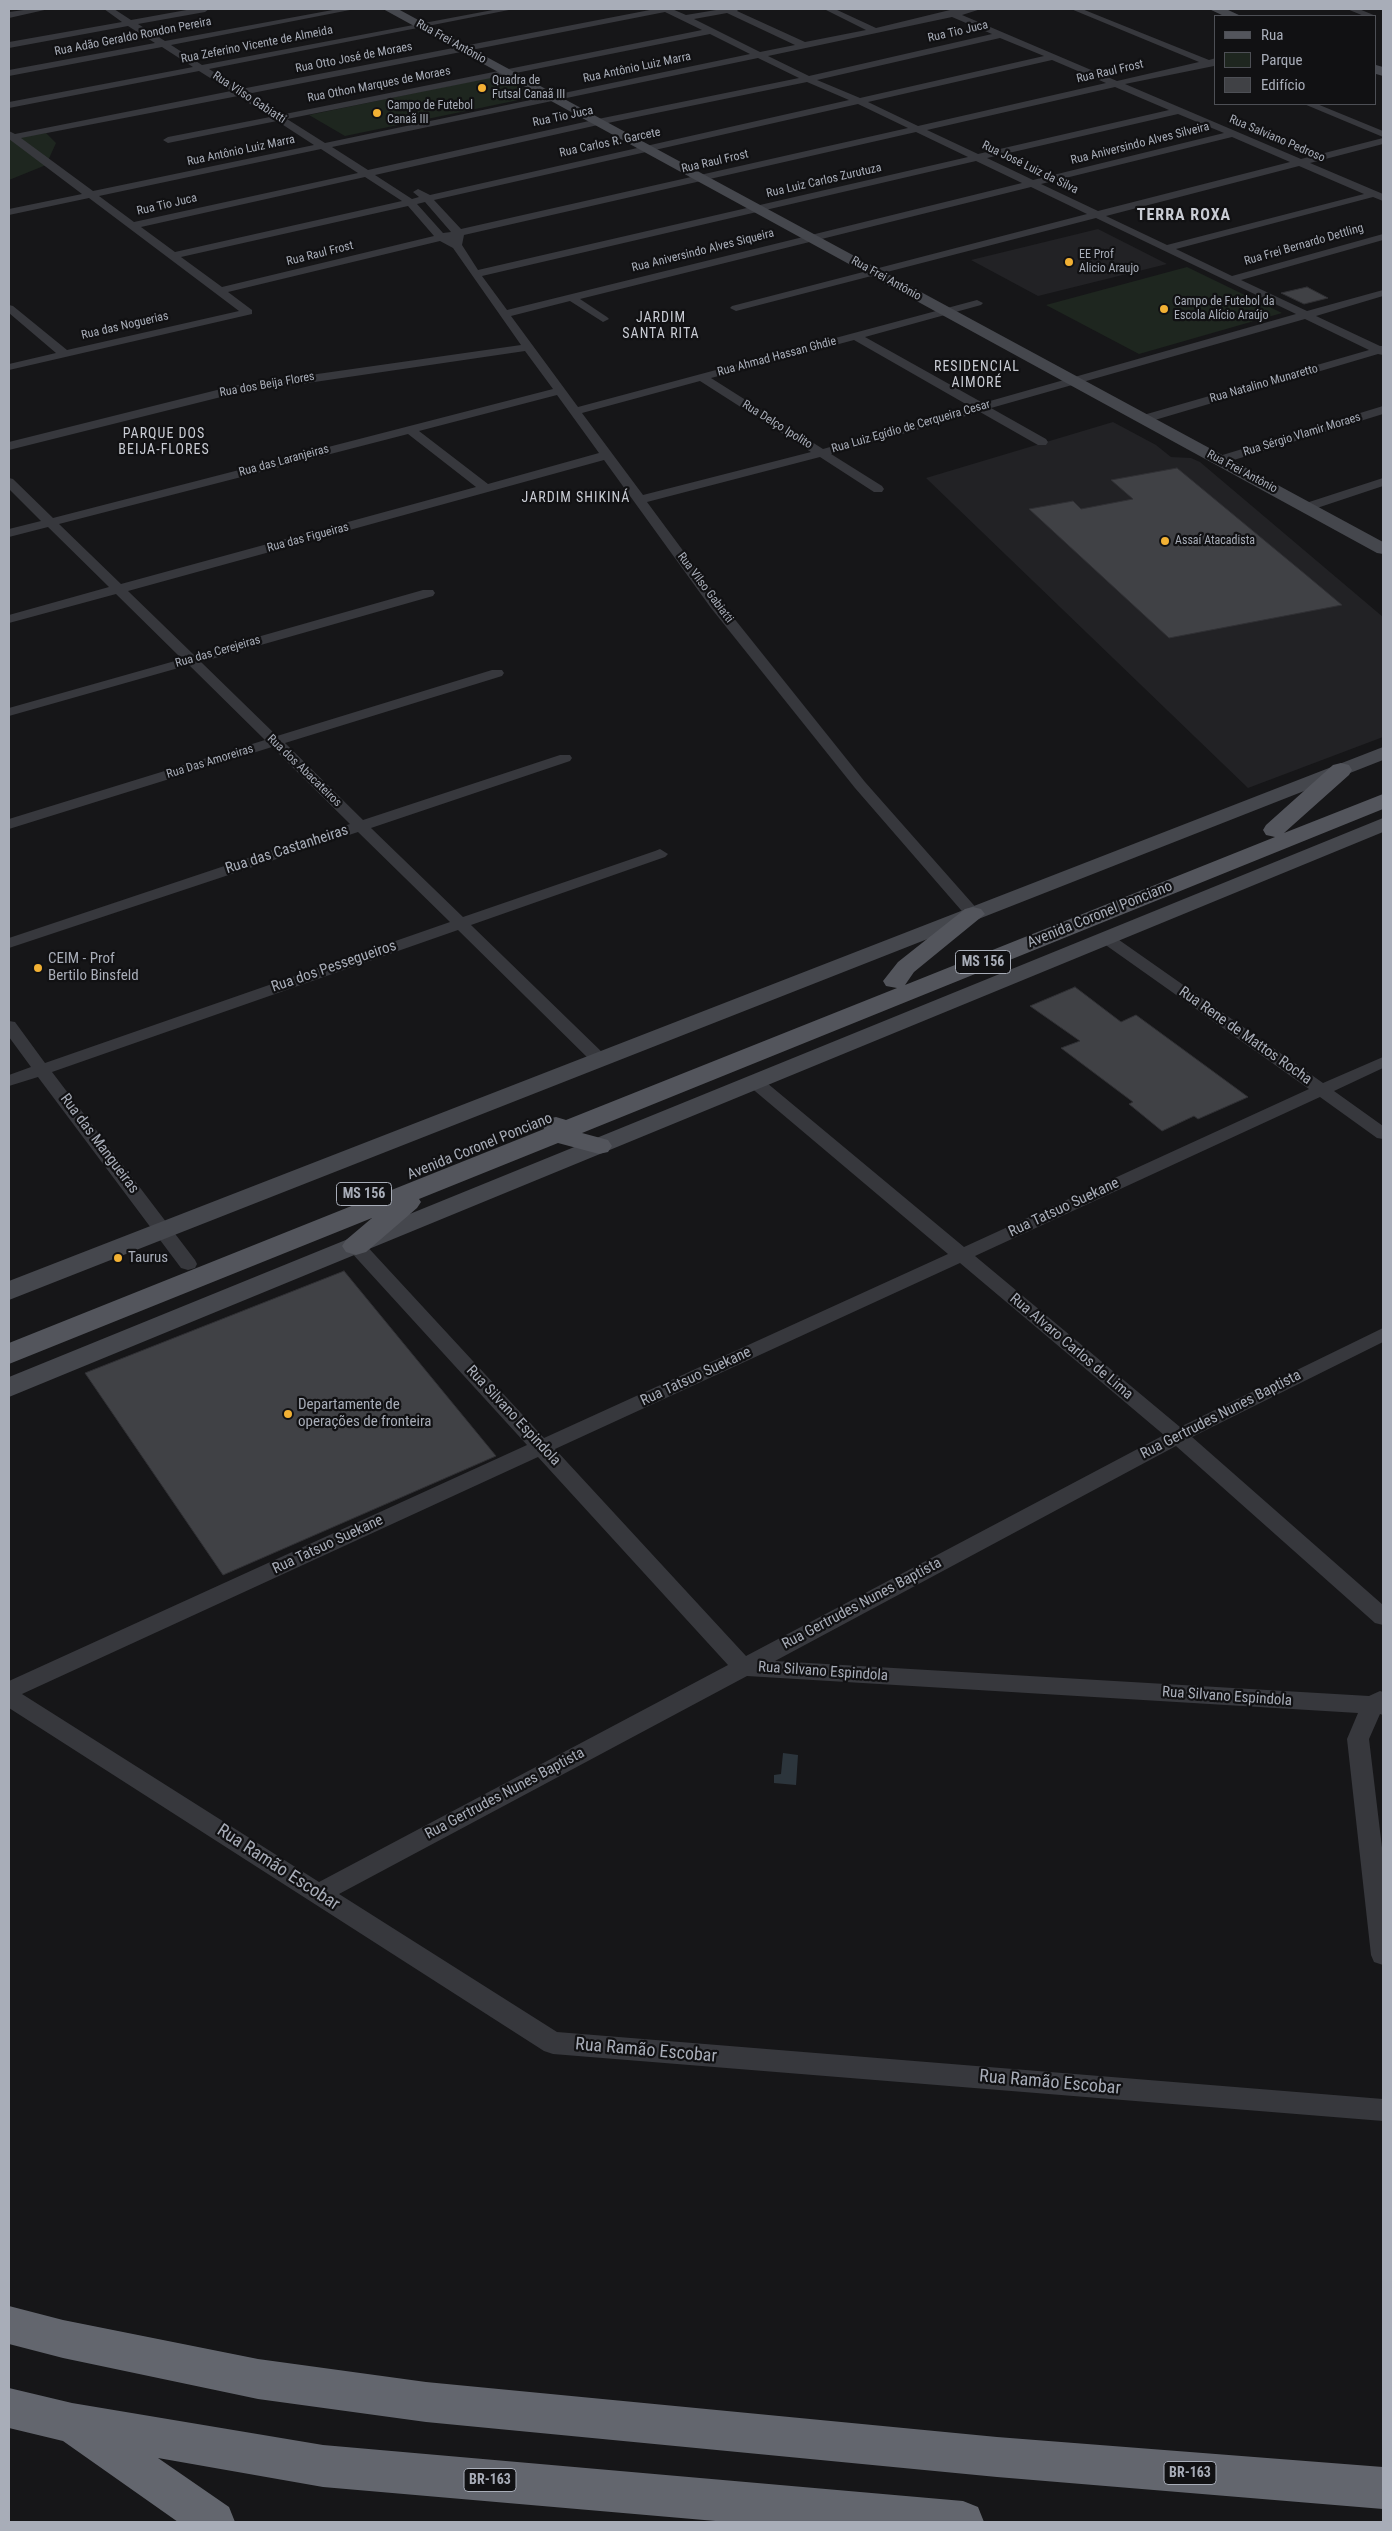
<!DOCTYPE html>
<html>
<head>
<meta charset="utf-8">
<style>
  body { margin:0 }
  #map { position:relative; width:1392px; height:2531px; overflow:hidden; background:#161618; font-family:"Roboto Condensed",sans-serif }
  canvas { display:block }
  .frame { position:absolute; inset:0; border:10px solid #a8adb8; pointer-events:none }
  .legend { position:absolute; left:1214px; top:15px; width:162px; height:90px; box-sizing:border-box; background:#111113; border:1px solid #4d4f55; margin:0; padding:6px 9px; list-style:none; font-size:15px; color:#a8adb8 }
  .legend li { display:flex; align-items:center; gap:10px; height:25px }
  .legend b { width:25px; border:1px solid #4d4f55 }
</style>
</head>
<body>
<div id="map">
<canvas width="1392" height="2531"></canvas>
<div class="frame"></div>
<ul class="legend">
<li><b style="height:6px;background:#53555c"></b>Rua</li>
<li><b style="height:14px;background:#1e261f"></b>Parque</li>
<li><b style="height:14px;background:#404145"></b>Edifício</li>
</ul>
</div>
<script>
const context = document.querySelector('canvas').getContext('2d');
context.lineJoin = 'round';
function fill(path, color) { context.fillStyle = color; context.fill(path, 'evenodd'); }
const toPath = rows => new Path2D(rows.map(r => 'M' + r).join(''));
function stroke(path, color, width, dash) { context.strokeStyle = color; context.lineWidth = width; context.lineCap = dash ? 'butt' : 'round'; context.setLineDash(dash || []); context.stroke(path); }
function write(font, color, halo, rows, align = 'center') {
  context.font = font + ' "Roboto Condensed",sans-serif'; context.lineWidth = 4.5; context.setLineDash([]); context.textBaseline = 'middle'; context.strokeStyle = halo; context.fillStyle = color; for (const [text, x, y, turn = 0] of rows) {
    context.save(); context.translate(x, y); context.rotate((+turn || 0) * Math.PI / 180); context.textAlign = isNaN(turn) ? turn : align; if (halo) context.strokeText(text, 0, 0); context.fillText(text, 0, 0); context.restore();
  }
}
const built = toPath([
  [1098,229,1167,264,1038,296,971,260],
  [1113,422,1156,445,1171,457,1191,458,1200,462,1383,617,1383,737,1248,788,926,478]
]);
const green = toPath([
  [497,76,502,77,538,96,345,136,309,115],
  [46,133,56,143,46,165,9,180,9,134,13,138],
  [1187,267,1282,313,1139,354,1046,305]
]);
const water = toPath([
  [783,1753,798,1755,796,1785,774,1783,774,1775,781,1774]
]);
const building = toPath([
  [1307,287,1328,298,1304,304,1281,293,1307,287],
  [1177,468,1305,574,1342,605,1169,638,1029,509,1073,501,1081,509,1133,499,1111,480,1177,468],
  [1075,987,1121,1022,1136,1015,1248,1097,1198,1119,1194,1116,1162,1131,1129,1104,1133,1102,1061,1048,1080,1041,1030,1006,1075,987],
  [344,1271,496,1456,223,1575,85,1373,344,1271]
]);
const street = toPath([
  [31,9,49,9,9,18,9,12,31,9],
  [104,9,114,9,131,20,192,9,209,9,205,12,138,24,165,41,338,9,355,9,171,45,202,65,498,9,514,9,209,69,241,89,655,9,672,9,686,15,722,9,739,9,737,11,805,42,866,30,824,9,835,9,876,28,950,10,981,9,962,15,1117,81,1199,62,1071,9,1082,9,1209,60,1216,58,1214,66,1125,84,1301,159,1383,138,1383,144,1310,163,1383,194,1383,201,1373,197,1176,249,1232,276,1383,234,1383,240,1241,280,1307,311,1383,290,1383,296,1316,316,1380,346,1383,346,1383,355,1378,354,1148,422,1144,423,1138,419,1140,416,1369,350,1305,319,991,408,1046,439,1048,442,1046,445,1038,445,980,412,831,454,882,486,884,489,882,492,874,492,820,457,647,502,721,602,865,782,979,911,981,914,979,917,973,919,967,917,855,788,711,608,604,460,128,591,194,655,423,590,433,590,435,593,433,596,201,662,277,736,492,670,502,670,504,673,502,676,285,743,363,820,560,755,570,755,572,758,570,761,371,828,463,917,655,851,660,849,668,854,665,857,471,925,606,1056,609,1060,606,1064,594,1064,458,930,52,1072,195,1260,197,1264,195,1268,188,1270,181,1268,38,1077,9,1086,9,1075,31,1067,9,1037,9,1021,15,1022,45,1063,450,922,358,832,9,948,9,938,350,824,272,747,9,829,9,819,265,740,189,665,9,716,9,708,182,659,116,594,9,623,9,615,109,587,48,527,9,537,9,529,41,521,9,489,9,478,13,479,53,518,553,389,525,351,233,394,9,450,9,442,233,386,521,345,453,248,440,241,228,292,252,310,252,314,9,370,9,364,56,353,9,313,9,305,13,306,67,350,239,311,89,198,9,215,9,209,82,194,9,139,9,131,15,134,231,91,199,71,9,108,9,102,193,67,162,47,9,76,9,70,155,43,128,26,9,48,9,42,122,22,104,9],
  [665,12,702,30,280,115,247,94,665,12],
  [727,13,795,45,760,52,694,19,727,13],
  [952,17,992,34,809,76,768,56,952,17],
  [710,34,750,54,325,143,287,119,710,34],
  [1000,38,1044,56,860,98,817,80,1000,38],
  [758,58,799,78,598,119,368,170,332,147,758,58],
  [1052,60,1106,83,918,126,868,102,1052,60],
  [807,82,849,100,430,195,418,189,413,192,419,197,412,199,375,175,598,125,807,82],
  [1115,87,1169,110,978,154,927,130,1115,87],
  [238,96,270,117,168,137,163,140,168,143,277,121,314,145,93,191,21,138,238,96],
  [858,104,908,128,461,229,434,200,858,104],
  [1178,114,1224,133,1033,180,987,158,1178,114],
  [916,132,968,157,478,270,462,245,464,235,916,132],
  [1232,137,1290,162,1098,211,1041,184,1232,137],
  [321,149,358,173,134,222,99,196,321,149],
  [976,161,1022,183,507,310,482,276,976,161],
  [1299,166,1364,194,1167,245,1106,216,1299,166],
  [365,177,402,201,175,252,141,227,365,177],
  [1031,187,1087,214,732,306,730,308,736,311,1096,218,1296,314,983,403,865,337,981,305,983,303,977,300,578,407,511,316,570,301,603,322,609,319,607,317,580,299,1031,187],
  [425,202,451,232,443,233,417,204,425,202],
  [408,206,434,236,222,287,181,257,408,206],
  [854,340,971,407,823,449,711,378,854,340],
  [700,381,811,452,643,495,582,413,700,381],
  [557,395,599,453,488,484,419,431,557,395],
  [408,434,476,487,121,584,59,524,408,434],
  [1347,9,1359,9,1376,16,1364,16,1347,9],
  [1304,104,1317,104,1383,131,1383,137,1304,104],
  [1383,406,1383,414,1224,463,1220,464,1214,460,1216,457,1383,406],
  [1383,478,1383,486,1311,510,1303,510,1301,507,1303,504,1383,478],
  [1106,933,1112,935,1323,1083,1383,1057,1383,1068,1334,1091,1383,1126,1383,1139,1377,1138,1320,1097,975,1256,1180,1427,1383,1328,1383,1342,1192,1437,1383,1605,1383,1625,1375,1623,1176,1446,775,1661,1369,1696,1380,1691,1383,1692,1383,1715,1380,1714,1369,1739,1383,1856,1383,1965,1374,1962,1371,1955,1347,1739,1358,1713,747,1676,339,1894,557,2032,1383,2099,1383,2121,553,2054,544,2051,9,1708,9,1681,527,1445,349,1250,347,1246,349,1242,356,1240,363,1242,544,1438,948,1254,749,1086,746,1082,749,1078,761,1078,964,1247,1309,1089,1100,941,1098,938,1100,935,1106,933],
  [960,1263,1164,1435,746,1656,555,1449,960,1263],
  [538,1457,728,1665,319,1882,22,1694,538,1457]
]);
const secondary = toPath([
  [383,9,398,9,1383,542,1383,554,1377,553,383,9],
  [1209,9,1226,9,1241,16,1224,16,1209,9],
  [1376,65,1383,67,1383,76,1376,74,1376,65],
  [1383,747,1383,760,9,1300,9,1281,1383,747],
  [1383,818,1383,832,9,1397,9,1377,1383,818]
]);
const primary = toPath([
  [1341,763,1349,765,1352,770,1349,775,1284,833,1383,794,1383,809,582,1133,608,1140,612,1146,608,1152,599,1154,558,1143,419,1199,421,1202,417,1208,366,1252,356,1255,346,1252,342,1246,346,1240,372,1218,9,1364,9,1343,544,1129,543,1125,547,1119,556,1117,566,1120,897,988,886,986,883,981,898,962,965,909,973,907,981,909,985,914,914,972,905,985,1275,837,1266,835,1263,830,1266,825,1333,765,1341,763]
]);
const highway = toPath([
  [9,2306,63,2320,258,2359,426,2382,997,2437,1383,2467,1383,2509,997,2477,426,2422,258,2399,63,2358,9,2344,9,2306],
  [9,2388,72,2403,323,2445,963,2501,978,2507,984,2522,727,2522,323,2487,158,2458,229,2507,235,2522,178,2522,63,2441,9,2428,9,2388]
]);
const markers = [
  [482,88,5,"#f2b134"],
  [377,113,5,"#f2b134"],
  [1069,262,5,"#f2b134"],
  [1164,309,5,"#f2b134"],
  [1165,541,5,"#f2b134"],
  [38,968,5,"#f2b134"],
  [118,1258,5,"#f2b134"],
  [288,1414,5,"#f2b134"]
];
const farStreetnames = [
  ["Rua Tio Juca",958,32,-13],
  ["Rua Adão Geraldo Rondon Pereira",133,37,-11],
  ["Rua Frei Antônio",451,42,29],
  ["Rua Zeferino Vicente de Almeida",257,45,-11],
  ["Rua Otto José de Moraes",354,58,-11],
  ["Rua Antônio Luiz Marra",637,68,-12],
  ["Rua Raul Frost",1110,72,-13],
  ["Rua Othon Marques de Moraes",379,85,-11],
  ["Rua Vilso Gabiatti",249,98,33],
  ["Rua Tio Juca",563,117,-12],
  ["Rua Salviano Pedroso",1277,139,23],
  ["Rua Carlos R. Garcete",610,143,-12],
  ["Rua Aniversindo Alves Silveira",1140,144,-14],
  ["Rua Antônio Luiz Marra",241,151,-12],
  ["Rua Raul Frost",715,162,-13],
  ["Rua José Luiz da Silva",1030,168,26],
  ["Rua Luiz Carlos Zurutuza",824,181,-13],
  ["Rua Tio Juca",167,205,-13],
  ["Rua Frei Bernardo Dettling",1304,245,-16],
  ["Rua Aniversindo Alves Siqueira",703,251,-14],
  ["Rua Raul Frost",320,254,-14],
  ["Rua Frei Antônio",886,279,29],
  ["Rua das Noguerias",125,326,-13],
  ["Rua Ahmad Hassan Ghdie",777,357,-15],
  ["Rua Natalino Munaretto",1264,384,-16],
  ["Rua dos Beija Flores",267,385,-10],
  ["Rua Delço Ipolito",777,425,32],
  ["Rua Luiz Egídio de Cerqueira Cesar",911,427,-16],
  ["Rua Sérgio Vlamir Moraes",1302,435,-17],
  ["Rua das Laranjeiras",284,461,-15],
  ["Rua Frei Antônio",1242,472,28],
  ["Rua das Figueiras",308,538,-15],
  ["Rua Vilso Gabiatti",705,588,53],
  ["Rua das Cerejeiras",218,652,-16],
  ["Rua Das Amoreiras",210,762,-17],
  ["Rua dos Abacateiros",304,771,44]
];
const farPoinames = [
  ["Quadra de",492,81],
  ["Futsal Canaã III",492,95],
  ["Campo de Futebol",387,106],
  ["Canaã III",387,120],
  ["EE Prof",1079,255],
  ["Alicio Araujo",1079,269],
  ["Campo de Futebol da",1174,302],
  ["Escola Alício Araújo",1174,316],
  ["Assaí Atacadista",1175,541]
];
const farNeighbourhoodnames = [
  ["JARDIM",661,318],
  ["SANTA RITA",661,334],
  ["RESIDENCIAL",977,367],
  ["AIMORÉ",977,383],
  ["PARQUE DOS",164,434],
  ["BEIJA-FLORES",164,450],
  ["JARDIM SHIKINÁ",576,498]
];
const shields = [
  [983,962,55],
  [364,1194,55],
  [1190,2473,52],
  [490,2480,52]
];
const shieldNames = [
  ["MS 156",983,962],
  ["MS 156",364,1194],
  ["BR-163",1190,2473],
  ["BR-163",490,2480]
];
const streetNames = [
  ["Rua das Castanheiras",287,850,-18],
  ["Avenida Coronel Ponciano",1100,915,-22],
  ["Rua dos Pessegueiros",334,967,-19],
  ["Rua Rene de Mattos Rocha",1245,1036,35],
  ["Rua das Mangueiras",99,1144,53],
  ["Avenida Coronel Ponciano",480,1147,-22],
  ["Rua Tatsuo Suekane",1064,1208,-25],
  ["Rua Alvaro Carlos de Lima",1071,1347,40],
  ["Rua Tatsuo Suekane",696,1377,-25],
  ["Rua Gertrudes Nunes Baptista",1221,1415,-27],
  ["Rua Silvano Espindola",513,1416,47],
  ["Rua Tatsuo Suekane",328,1545,-25],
  ["Rua Gertrudes Nunes Baptista",862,1604,-28],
  ["Rua Silvano Espindola",823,1672,4],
  ["Rua Silvano Espindola",1227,1697,4],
  ["Rua Gertrudes Nunes Baptista",505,1794,-28]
];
const poiNames = [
  ["CEIM - Prof",48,959],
  ["Bertilo Binsfeld",48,976],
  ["Taurus",128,1258],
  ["Departamente de",298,1405],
  ["operações de fronteira",298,1422]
];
const farDistrictnames = [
  ["TERRA ROXA",1184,216]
];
const nearStreetnames = [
  ["Rua Ramão Escobar",278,1868,33],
  ["Rua Ramão Escobar",646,2051,5],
  ["Rua Ramão Escobar",1050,2083,5]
];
fill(built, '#222225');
fill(green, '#1e261f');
fill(water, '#2c353c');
fill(building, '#404145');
stroke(building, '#303034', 1);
fill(street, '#37383d');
fill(secondary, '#45474d');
fill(primary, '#53555c');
fill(highway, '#63666e');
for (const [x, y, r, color] of markers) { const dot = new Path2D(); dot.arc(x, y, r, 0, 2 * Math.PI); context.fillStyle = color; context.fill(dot); stroke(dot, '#111113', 2); }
write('12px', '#a8adb8', '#111113', farStreetnames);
write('12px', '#a8adb8', '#111113', farPoinames, 'left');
context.letterSpacing = '1px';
write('14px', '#c9ccd4', '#111113', farNeighbourhoodnames);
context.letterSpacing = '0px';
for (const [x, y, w] of shields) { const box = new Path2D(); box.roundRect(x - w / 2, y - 11.5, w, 23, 4); context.fillStyle = '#111113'; context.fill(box); stroke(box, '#a8adb8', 1); }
write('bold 14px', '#a8adb8', null, shieldNames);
write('15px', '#a8adb8', '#111113', streetNames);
write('15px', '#a8adb8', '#111113', poiNames, 'left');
context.letterSpacing = '1px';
write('bold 16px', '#c9ccd4', '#111113', farDistrictnames);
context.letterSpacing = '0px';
write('18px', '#a8adb8', '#111113', nearStreetnames);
</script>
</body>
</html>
